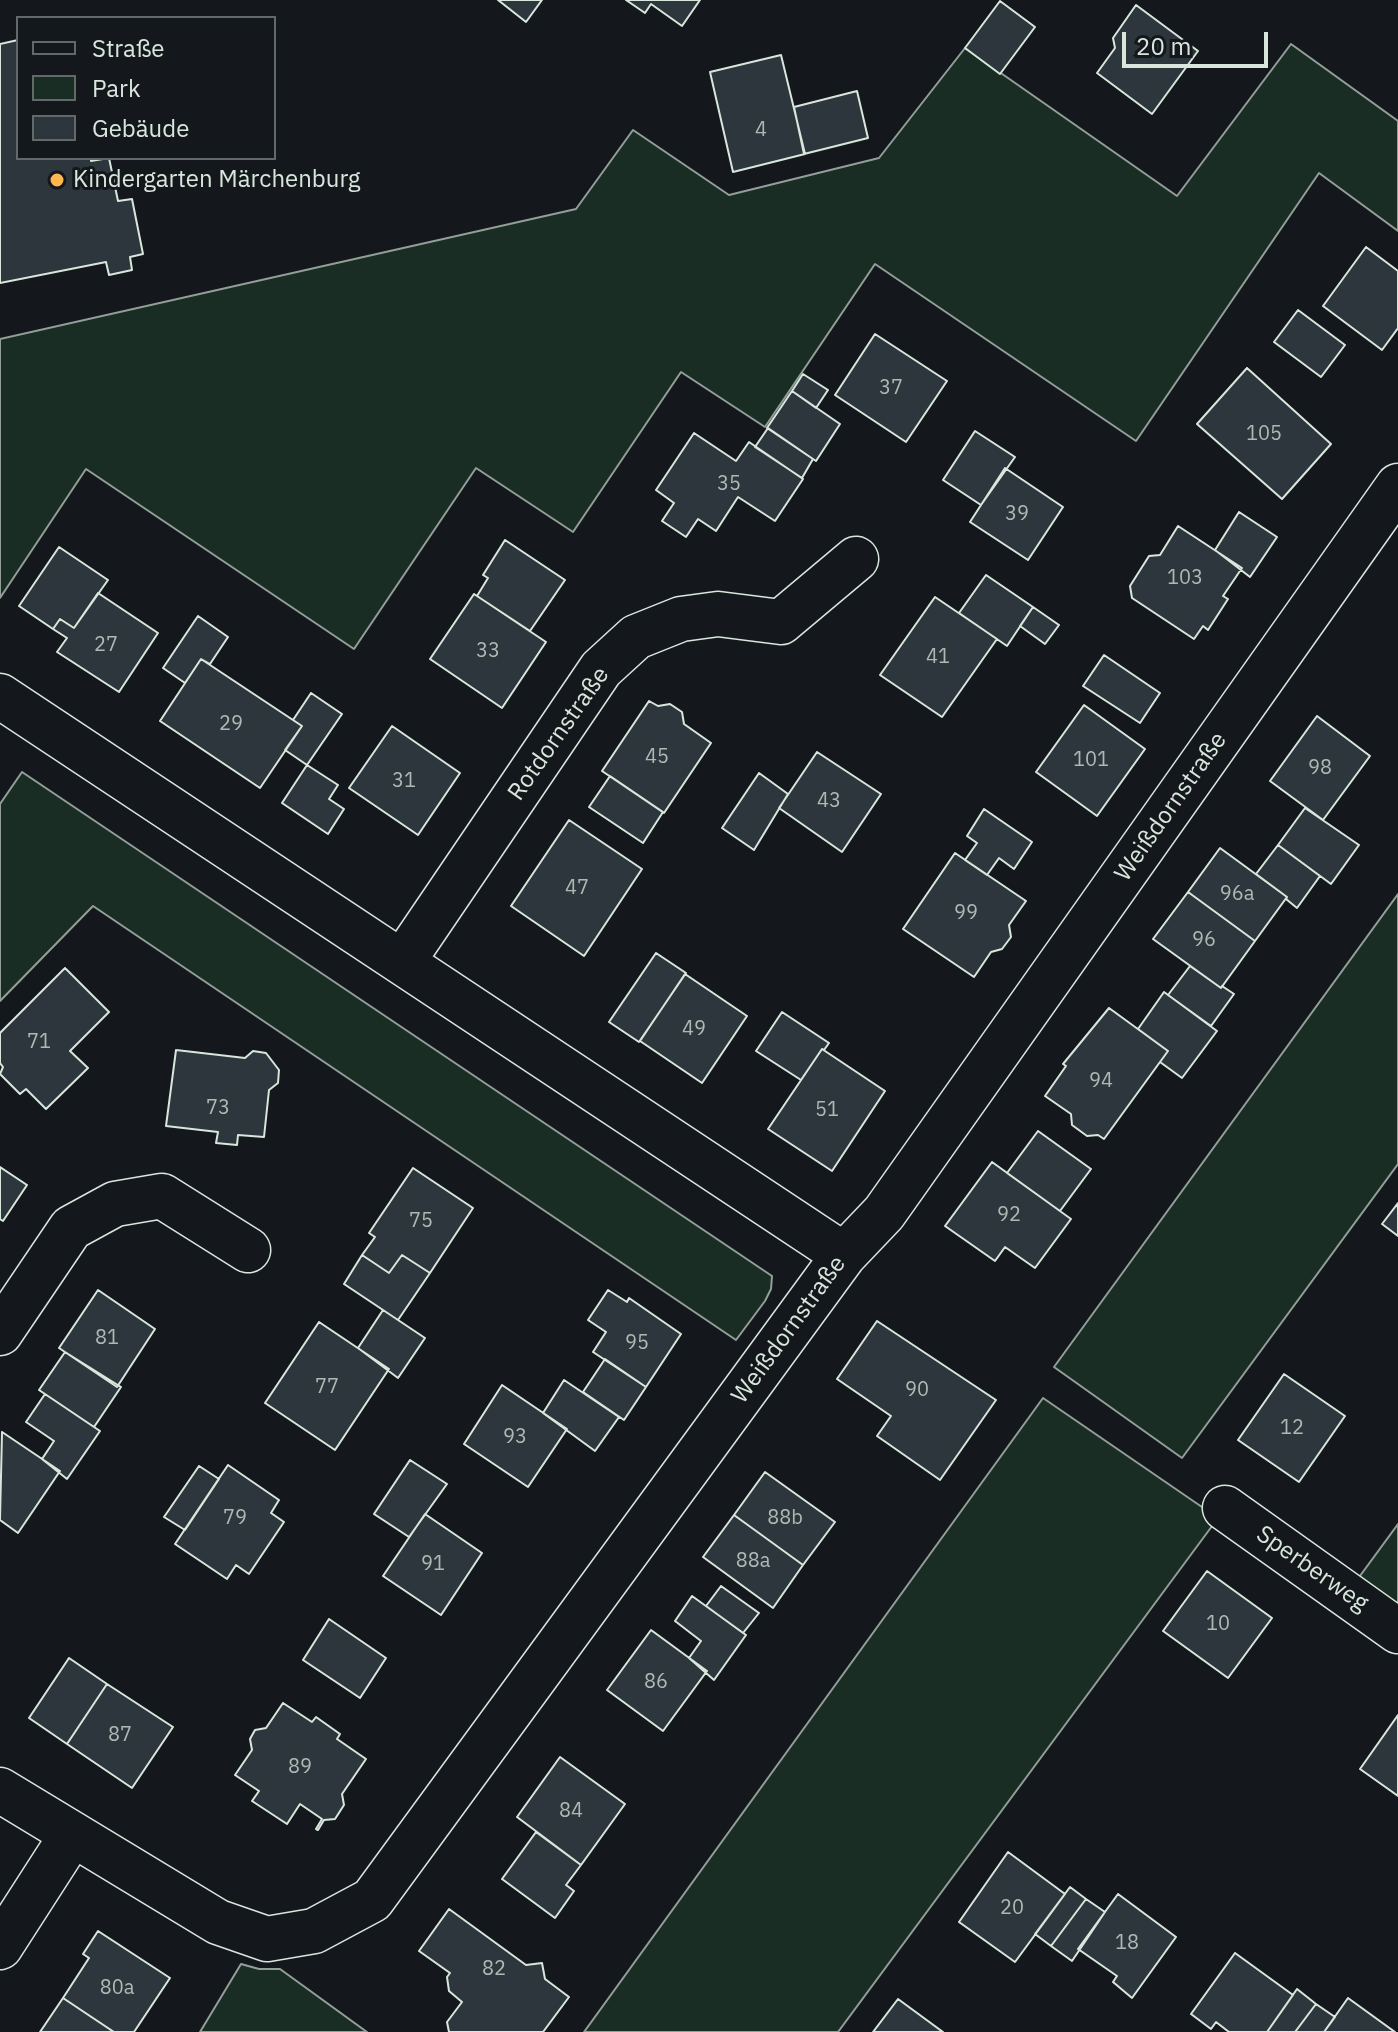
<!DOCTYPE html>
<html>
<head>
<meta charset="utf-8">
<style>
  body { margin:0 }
  #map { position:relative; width:1398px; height:2032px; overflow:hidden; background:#14181c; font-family:"IBM Plex Sans",sans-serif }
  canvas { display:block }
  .legend { position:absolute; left:16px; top:16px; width:260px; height:144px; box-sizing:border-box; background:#14181c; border:2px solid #626a69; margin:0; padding:10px 14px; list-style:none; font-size:24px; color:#d8e6dc }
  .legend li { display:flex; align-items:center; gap:16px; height:40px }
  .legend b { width:40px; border:2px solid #626a69 }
  .scale { position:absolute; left:1122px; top:32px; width:146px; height:36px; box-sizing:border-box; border:4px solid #d8e6dc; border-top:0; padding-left:10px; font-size:24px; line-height:28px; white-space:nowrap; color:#d8e6dc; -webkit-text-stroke:6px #14181c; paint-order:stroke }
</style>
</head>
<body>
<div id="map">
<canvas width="1398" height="2032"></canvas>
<ul class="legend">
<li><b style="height:10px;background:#14181c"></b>Straße</li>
<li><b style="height:22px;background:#1a2d24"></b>Park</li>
<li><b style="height:22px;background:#2c363c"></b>Gebäude</li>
</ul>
<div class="scale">20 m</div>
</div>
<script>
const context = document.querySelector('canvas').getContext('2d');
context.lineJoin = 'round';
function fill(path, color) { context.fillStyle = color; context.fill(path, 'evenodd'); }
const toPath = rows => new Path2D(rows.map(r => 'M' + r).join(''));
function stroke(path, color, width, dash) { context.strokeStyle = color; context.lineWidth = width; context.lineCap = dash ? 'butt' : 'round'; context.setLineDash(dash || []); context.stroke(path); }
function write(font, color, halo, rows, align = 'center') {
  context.font = font + ' "IBM Plex Sans",sans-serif'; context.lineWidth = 6; context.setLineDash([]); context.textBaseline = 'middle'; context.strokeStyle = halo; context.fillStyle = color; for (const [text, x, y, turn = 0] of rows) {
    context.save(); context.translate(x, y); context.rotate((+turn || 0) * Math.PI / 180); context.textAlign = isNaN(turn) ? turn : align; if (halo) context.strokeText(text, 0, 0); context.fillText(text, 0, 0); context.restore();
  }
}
const green = toPath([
  [1291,44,1398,121,1398,231,1319,173,1136,441,875,264,765,427,681,372,573,532,476,468,354,649,86,469,0,598,0,339,576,209,633,130,729,195,879,158,965,48,1177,196,1291,44],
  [22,772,772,1276,771,1289,765,1301,736,1340,93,906,0,1001,0,804,22,772],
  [1398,894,1398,1164,1182,1458,1054,1367,1398,894],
  [1043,1398,1218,1518,838,2032,584,2032,1043,1398],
  [1398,1524,1398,1609,1357,1580,1398,1524],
  [241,1964,259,1969,280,1969,367,2032,200,2032,241,1964]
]);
const building = toPath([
  [498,0,542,0,526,22,498,0],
  [626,0,700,0,682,26,651,4,645,13,626,0],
  [1000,1,1035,27,1000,74,965,48,1000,1],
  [1136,5,1198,51,1152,114,1097,73,1115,48,1113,38,1136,5],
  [18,40,18,158,91,158,91,161,109,158,118,201,132,199,143,254,130,257,132,270,109,275,106,262,0,283,0,44,18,40],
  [781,55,805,154,733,172,710,72,781,55],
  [857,91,868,138,804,154,794,107,857,91],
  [1366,247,1398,271,1398,328,1382,350,1323,306,1366,247],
  [1298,310,1345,345,1321,377,1274,342,1298,310],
  [875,334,947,381,906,442,835,395,875,334],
  [1247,368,1331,444,1282,499,1197,424,1247,368],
  [803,374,828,390,816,408,792,391,803,374],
  [792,391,840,424,816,461,767,428,792,391],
  [768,428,813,459,802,478,755,447,768,428],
  [975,431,1015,457,981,505,943,480,975,431],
  [694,433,736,461,749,442,803,479,775,521,738,497,716,531,698,519,686,537,662,521,674,503,656,490,694,433],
  [1005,468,1063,507,1028,560,970,522,1005,468],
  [1239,512,1277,537,1250,577,1215,550,1239,512],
  [1178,526,1242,568,1223,596,1228,599,1208,630,1203,626,1194,639,1132,598,1130,586,1149,556,1160,555,1178,526],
  [505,540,565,580,530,631,477,596,488,578,483,575,505,540],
  [59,547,108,580,74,628,60,619,53,629,19,606,59,547],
  [986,575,1033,607,1007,646,959,613,986,575],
  [98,593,158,633,119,692,57,652,67,638,53,629,60,619,74,628,98,593],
  [474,594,546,642,502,708,430,659,474,594],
  [935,597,997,639,942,717,880,675,935,597],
  [1033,607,1059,625,1045,644,1020,626,1033,607],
  [198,616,228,637,210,664,201,659,185,683,163,668,198,616],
  [1104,655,1160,693,1140,723,1083,686,1104,655],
  [201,659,302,726,260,788,160,721,201,659],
  [311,693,342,714,307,765,285,750,302,726,293,720,311,693],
  [649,701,658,706,670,704,682,712,684,724,711,743,664,813,602,771,649,701],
  [1084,705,1145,749,1097,816,1036,772,1084,705],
  [1317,716,1370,756,1323,820,1270,781,1317,716],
  [392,726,460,773,418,835,349,788,392,726],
  [817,752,881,794,842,852,779,808,817,752],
  [307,765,338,785,329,799,344,809,328,834,282,803,307,765],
  [759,773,788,794,754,850,722,828,759,773],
  [610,776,663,812,643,843,589,807,610,776],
  [1305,808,1359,845,1331,884,1278,845,1305,808],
  [984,809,1032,842,1014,869,999,858,987,875,965,860,977,843,967,836,984,809],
  [569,820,642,869,584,956,511,906,569,820],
  [1278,845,1320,876,1297,908,1286,899,1287,897,1256,874,1278,845],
  [1220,848,1287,897,1255,941,1188,892,1220,848],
  [955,853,1026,901,1009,925,1011,937,1002,949,991,952,974,977,903,929,955,853],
  [1188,892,1255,941,1221,988,1153,939,1188,892],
  [656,953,686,973,639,1042,609,1022,656,953],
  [1190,966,1221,988,1222,986,1234,994,1211,1026,1168,995,1190,966],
  [65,968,109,1012,70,1051,88,1068,46,1109,26,1089,20,1094,0,1074,3,1067,0,1063,0,1033,65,968],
  [685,974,747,1016,702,1083,640,1041,685,974],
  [1164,992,1217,1031,1182,1078,1160,1062,1168,1051,1138,1029,1164,992],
  [1109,1008,1168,1051,1104,1139,1098,1135,1087,1136,1072,1125,1071,1114,1045,1096,1066,1066,1063,1064,1109,1008],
  [782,1012,829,1043,824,1050,822,1049,801,1080,756,1051,782,1012],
  [822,1049,885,1091,832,1171,768,1129,822,1049],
  [176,1050,245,1058,253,1051,266,1053,279,1070,278,1083,269,1090,264,1137,238,1135,237,1145,216,1143,218,1132,166,1126,176,1050],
  [1038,1131,1091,1169,1060,1211,1007,1173,1038,1131],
  [992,1162,1071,1219,1035,1268,1005,1247,995,1261,945,1226,992,1162],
  [0,1167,27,1185,3,1221,0,1219,0,1167],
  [413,1168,473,1208,430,1273,402,1255,389,1273,362,1255,375,1237,369,1233,413,1168],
  [1398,1203,1398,1236,1382,1224,1398,1203],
  [362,1255,389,1273,402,1255,430,1273,398,1320,344,1284,362,1255],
  [98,1290,155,1329,117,1387,59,1348,98,1290],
  [608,1290,627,1302,629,1298,681,1334,646,1387,593,1352,606,1332,588,1320,608,1290],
  [383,1310,425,1338,398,1378,358,1348,383,1310],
  [877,1321,996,1400,940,1480,877,1436,891,1416,837,1379,877,1321],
  [319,1322,389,1369,335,1450,265,1403,319,1322],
  [65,1352,121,1387,94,1427,39,1390,65,1352],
  [605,1359,646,1387,624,1420,583,1392,605,1359],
  [1284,1374,1345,1416,1299,1482,1238,1440,1284,1374],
  [564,1380,619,1417,595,1451,543,1413,564,1380],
  [502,1385,567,1429,528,1487,464,1444,502,1385],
  [45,1394,100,1431,67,1479,42,1459,54,1441,26,1422,45,1394],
  [2,1432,60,1471,18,1533,0,1520,2,1432],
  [410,1460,447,1484,409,1537,374,1514,410,1460],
  [228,1465,279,1500,271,1513,284,1522,249,1574,236,1565,227,1579,175,1544,228,1465],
  [199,1466,219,1479,185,1530,164,1517,199,1466],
  [765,1472,835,1522,803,1565,734,1515,765,1472],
  [425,1514,482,1553,441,1615,383,1576,425,1514],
  [734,1515,803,1565,773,1608,703,1557,734,1515],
  [1207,1571,1272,1618,1228,1678,1163,1631,1207,1571],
  [721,1586,759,1613,743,1633,706,1606,721,1586],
  [692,1596,746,1635,714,1680,689,1658,701,1641,675,1621,692,1596],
  [329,1619,386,1658,360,1698,303,1660,329,1619],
  [651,1630,707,1671,663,1731,607,1690,651,1630],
  [69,1658,107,1684,67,1744,29,1718,69,1658],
  [107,1684,173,1727,132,1788,67,1744,107,1684],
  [283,1703,312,1722,316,1717,340,1734,337,1739,366,1759,342,1794,344,1805,335,1819,324,1820,318,1830,316,1829,322,1819,300,1804,287,1824,252,1801,259,1791,235,1775,252,1750,250,1739,255,1730,266,1728,283,1703],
  [1398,1715,1398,1796,1360,1769,1398,1715],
  [560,1757,625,1804,581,1865,517,1817,560,1757],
  [536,1832,581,1865,566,1885,574,1891,555,1918,502,1879,536,1832],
  [1008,1852,1065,1894,1015,1962,959,1922,1008,1852],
  [1070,1887,1086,1899,1051,1946,1035,1934,1070,1887],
  [1118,1894,1176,1937,1132,1998,1113,1982,1117,1976,1078,1949,1118,1894],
  [1086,1899,1105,1912,1072,1961,1051,1946,1086,1899],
  [449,1909,526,1965,542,1963,545,1979,569,1997,543,2032,449,2032,447,2022,462,2002,449,1991,447,1977,450,1973,419,1951,449,1909],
  [98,1931,170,1978,134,2032,114,2032,63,1998,89,1958,83,1954,98,1931],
  [1235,1953,1293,1995,1267,2032,1229,2032,1216,2022,1211,2029,1191,2014,1235,1953],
  [1297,1989,1316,2004,1295,2032,1267,2032,1297,1989],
  [63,1998,114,2032,40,2032,63,1998],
  [1348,1998,1395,2032,1324,2032,1348,1998],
  [898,1999,943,2032,873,2032,898,1999],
  [1316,2004,1335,2017,1324,2032,1295,2032,1316,2004]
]);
const street = toPath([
  [0,696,844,1255],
  [403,961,601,669,636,637,681,619,718,614,781,622,856,559],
  [0,1333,71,1228,115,1204,162,1196,248,1250],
  [1225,1508,1398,1631],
  [0,1790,218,1922,267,1939,314,1931,372,1900,844,1255,884,1213,1398,486],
  [0,1947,72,1835]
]);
const markers = [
  [57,180,8,"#ffb74d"]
];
const numberNames = [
  ["4",761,130],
  ["37",891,388],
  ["105",1264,434],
  ["35",729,484],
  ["39",1017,514],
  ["103",1185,578],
  ["27",106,645],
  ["33",488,651],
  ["41",938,657],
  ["29",231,724],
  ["45",657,757],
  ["101",1091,760],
  ["98",1320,768],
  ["31",404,781],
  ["43",829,801],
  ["47",577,888],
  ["96a",1237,894],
  ["99",966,913],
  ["96",1204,940],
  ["49",694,1029],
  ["71",39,1042],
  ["94",1101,1081],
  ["73",218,1108],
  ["51",827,1110],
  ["92",1009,1215],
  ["75",421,1221],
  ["81",107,1338],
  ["95",637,1343],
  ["77",327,1387],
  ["90",917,1390],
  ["12",1292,1428],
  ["93",515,1437],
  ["79",235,1518],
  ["88b",785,1518],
  ["88a",753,1561],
  ["91",433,1564],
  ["10",1218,1624],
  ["86",656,1682],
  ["87",120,1735],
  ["89",300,1767],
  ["84",571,1811],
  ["20",1012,1908],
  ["18",1127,1943],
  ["82",494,1969],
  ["80a",117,1988]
];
const poiNames = [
  ["Kindergarten Märchenburg",73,180]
];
const streetNames = [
  ["Rotdornstraße",559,734,-55],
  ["Weißdornstraße",1171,807,-55],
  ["Weißdornstraße",789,1330,-54],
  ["Sperberweg",1312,1569,35]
];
fill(green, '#1a2d24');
stroke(green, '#939e99', 2);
fill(building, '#2c363c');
stroke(building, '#d8e6dc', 2);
stroke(street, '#d8e6dc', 47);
stroke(street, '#14181c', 44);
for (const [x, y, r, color] of markers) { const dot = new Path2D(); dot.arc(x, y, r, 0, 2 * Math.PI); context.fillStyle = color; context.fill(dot); stroke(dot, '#14181c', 3); }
write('20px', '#adbab4', null, numberNames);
write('24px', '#d8e6dc', '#14181c', poiNames, 'left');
write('24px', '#d8e6dc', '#14181c', streetNames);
</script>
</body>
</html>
